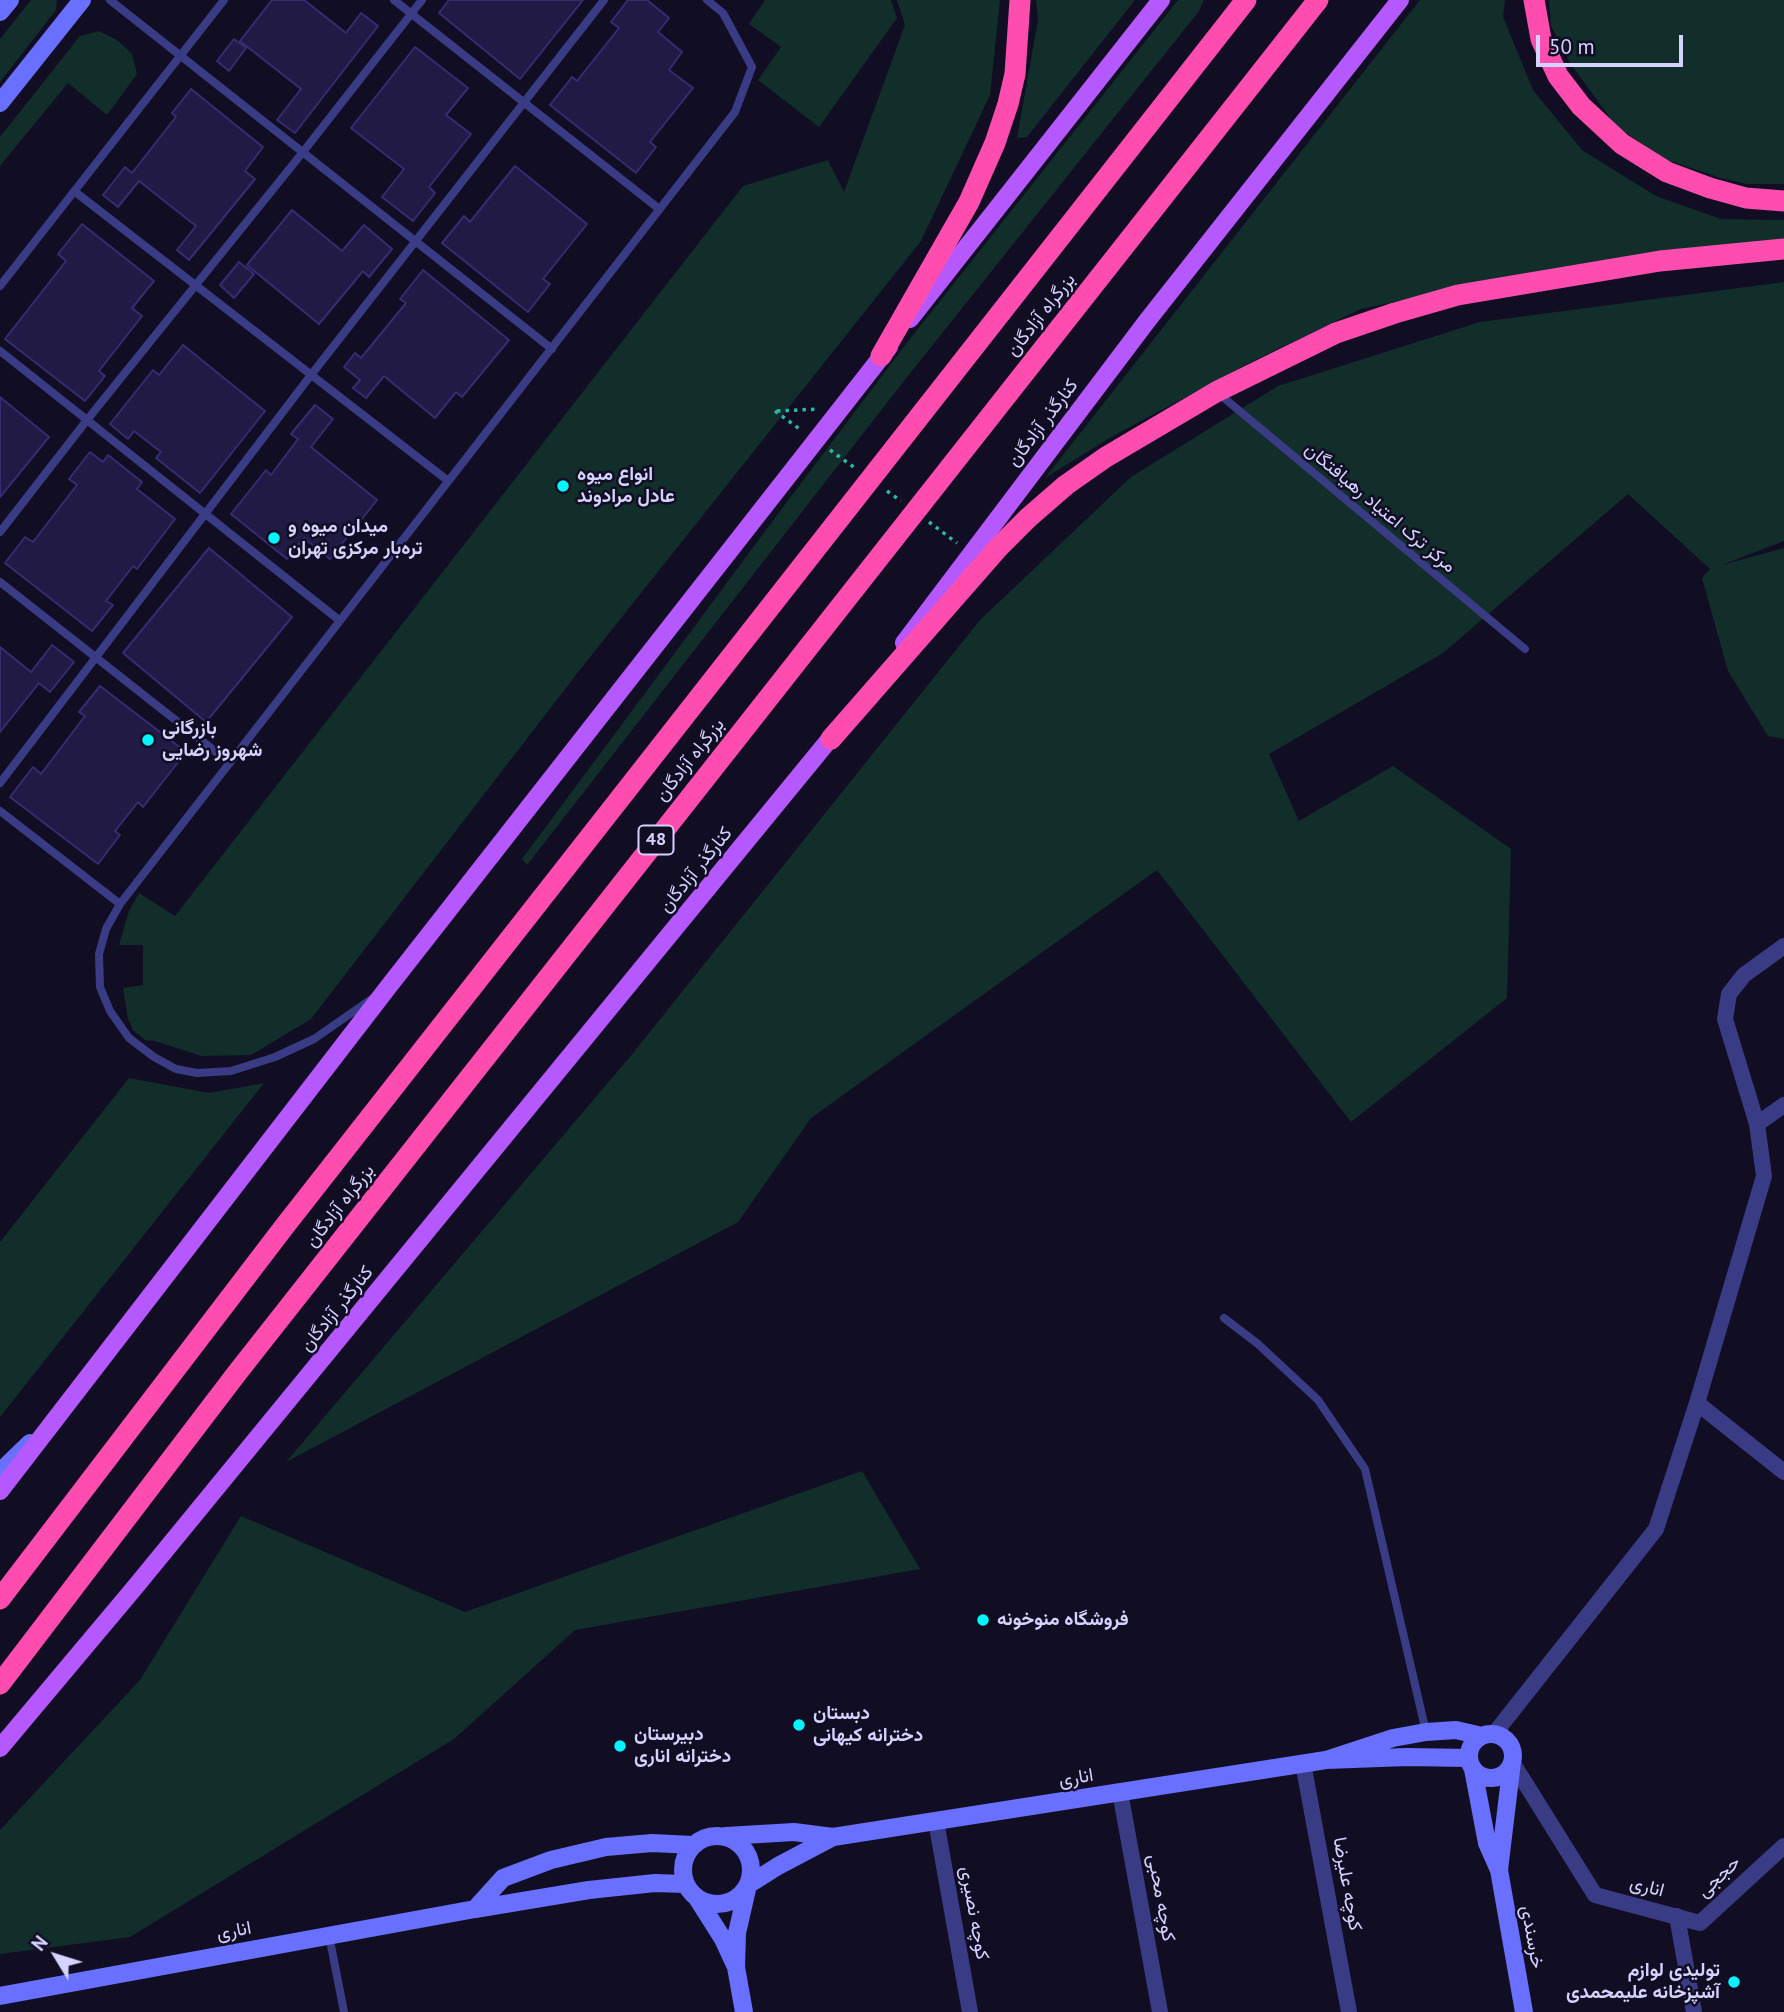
<!DOCTYPE html>
<html>
<head>
<meta charset="utf-8">
<style>
  body { margin:0 }
  #map { position:relative; width:1784px; height:2012px; overflow:hidden; background:#110e24; font-family:"PT Sans",sans-serif }
  canvas { display:block }
  .north { position:absolute; left:21px; top:1921px; width:70px; height:70px; -webkit-text-stroke:5px #110e24; paint-order:stroke; rotate:308deg; font-size:19px; font-weight:700; line-height:28px; text-align:center; color:#d4d2ff }
  .north::after { content:''; display:block; margin:auto; width:24px; height:32px; background:#d4d2ff; clip-path:polygon(50% 0,100% 100%,50% 72%,0 100%) }
  .scale { position:absolute; left:1536px; top:35px; width:147px; height:32px; box-sizing:border-box; border:4px solid #d4d2ff; border-top:0; padding-left:9px; font-size:21px; line-height:24px; white-space:nowrap; color:#d4d2ff; -webkit-text-stroke:5px #110e24; paint-order:stroke }
</style>
</head>
<body>
<div id="map">
<canvas width="1784" height="2012"></canvas>
<div class="north">N</div>
<div class="scale">50 m</div>
</div>
<script>
const context = document.querySelector('canvas').getContext('2d');
context.lineJoin = 'round';
function fill(path, color) { context.fillStyle = color; context.fill(path, 'evenodd'); }
const toPath = rows => new Path2D(rows.map(r => 'M' + r).join(''));
function stroke(path, color, width, dash) { context.strokeStyle = color; context.lineWidth = width; context.lineCap = dash ? 'butt' : 'round'; context.setLineDash(dash || []); context.stroke(path); }
function write(font, color, halo, rows, align = 'center') {
  context.font = font + ' "PT Sans",Vazirmatn,sans-serif'; context.lineWidth = 5; context.setLineDash([]); context.textBaseline = 'middle'; context.strokeStyle = halo; context.fillStyle = color; for (const [text, x, y, turn = 0] of rows) {
    context.save(); context.translate(x, y); context.rotate((+turn || 0) * Math.PI / 180); context.textAlign = isNaN(turn) ? turn : align; if (halo) context.strokeText(text, 0, 0); context.fillText(text, 0, 0); context.restore();
  }
}
const green = toPath([
  [31,0,57,0,56,10,0,82,0,39],
  [765,0,891,0,897,18,819,127,758,80,781,47,749,24],
  [897,0,1000,0,990,95,921,241,579,671,311,1019,251,1055,201,1056,155,1041,145,1040,133,1030,128,1019,123,988,143,985,143,945,119,945,129,911,139,893,175,916,743,186,828,160,844,192,905,25],
  [1036,0,1135,0,1027,137,1017,138,1038,20],
  [1178,0,1204,0,1199,11,900,386,527,865,522,859,786,503,906,344],
  [1420,0,1505,0,1503,17,1533,90,1582,150,1656,196,1721,219,1784,220,1784,239,1546,271,1361,309,1253,361,1113,436,1045,478],
  [1549,0,1784,0,1784,184,1747,184,1721,178,1664,159,1616,126,1570,63,1551,26],
  [99,31,117,40,132,54,137,74,107,115,68,83,0,166,0,137,80,36],
  [1784,282,1784,541,1722,565,1784,548,1784,739,1768,736,1728,671,1702,578,1710,569,1628,494,1443,653,1269,754,1299,821,1393,766,1511,849,1507,998,1351,1122,1157,870,811,1118,738,1222,286,1462,629,1058,980,620,1131,477,1278,386,1480,322],
  [129,1078,209,1093,264,1083,0,1417,0,1242],
  [862,1471,920,1569,575,1630,454,1739,130,1937,0,1954,0,1830,140,1680,241,1516,465,1612]
]);
const building = toPath([
  [272,0,304,0,346,33,361,13,378,26,295,133,277,120,301,89,240,41,272,0],
  [449,0,583,0,520,79,439,13,449,0],
  [628,0,647,0,669,18,658,32,682,52,669,70,693,88,650,142,656,147,636,173,550,105,572,77,577,81,619,28,611,22,628,0],
  [234,39,246,48,229,71,217,61,234,39],
  [415,47,468,88,446,115,471,134,429,187,435,193,413,221,382,197,404,169,351,128,415,47],
  [191,89,263,147,245,171,255,179,189,260,177,250,196,226,139,181,118,207,103,195,125,167,132,173,176,117,172,113,191,89],
  [515,166,587,224,543,279,550,284,528,312,442,243,464,216,470,222,515,166],
  [292,210,342,251,364,225,392,249,369,277,363,271,319,324,247,265,292,210],
  [82,224,154,281,132,308,142,316,99,371,105,376,85,401,5,339,66,261,58,254,82,224],
  [239,262,254,274,234,298,220,285,239,262],
  [423,270,509,340,462,397,456,392,435,418,384,376,366,398,353,388,360,380,344,367,355,353,361,358,406,303,400,299,423,270],
  [183,345,265,411,200,493,156,458,161,452,134,431,128,439,110,424,153,370,159,375,183,345],
  [0,397,49,437,0,497,0,397],
  [315,405,333,419,311,447,377,500,330,559,304,538,287,559,231,514,266,470,271,475,298,439,291,434,315,405],
  [90,452,103,462,108,455,142,482,137,489,175,519,137,569,133,566,106,601,113,605,92,631,5,563,25,537,33,542,77,485,69,479,90,452],
  [209,548,292,617,206,722,123,653,209,548],
  [52,645,74,662,50,692,39,683,0,732,0,647,31,672,52,645],
  [100,686,186,752,143,807,138,802,115,831,120,835,98,864,10,797,33,767,41,774,85,716,79,712,100,686]
]);
const path = toPath([
  [775,411,801,430],
  [777,411,819,409],
  [830,450,855,468],
  [887,491,901,501],
  [929,522,957,543]
]);
const lane = toPath([
  [110,0,552,349],
  [394,0,658,208],
  [74,191,447,480],
  [0,286,224,0],
  [0,351,339,620],
  [1218,393,1525,649],
  [0,532,87,420,303,152,422,0],
  [0,582,230,763],
  [0,783,311,375,604,0],
  [0,811,120,904],
  [373,998,314,1039,275,1057,231,1071,197,1073,176,1069,154,1057,129,1038,110,1011,100,987,99,954,106,929,120,904,735,112,752,67,723,13,707,0],
  [1224,1318,1258,1344,1318,1400,1365,1469,1426,1732],
  [329,1935,344,2012]
]);
const street = toPath([
  [1757,1124,1784,1105],
  [1697,1403,1784,1472],
  [1494,1734,1656,1529,1697,1403,1764,1176,1757,1124,1725,1019,1729,994,1744,975,1784,946],
  [1512,1762,1595,1895,1700,1923,1784,1846],
  [1303,1763,1349,2012],
  [1120,1792,1160,2012],
  [936,1821,970,2012],
  [1677,1916,1694,2012]
]);
const secondary = toPath([
  [0,12,10,0],
  [0,103,82,0],
  [0,1472,30,1443],
  '1469 1756a22 22 0 1 1 44 0a22 22 0 1 1-44 0Z',
  [1469,1758,1407,1757,1326,1760,1393,1738,1426,1732,1456,1730,1482,1736],
  [1473,1769,1487,1843,1499,1870,1512,1762],
  '683 1870a34 34 0 1 1 68 0a34 34 0 1 1-68 0Z',
  [833,1837,1326,1760],
  [1499,1870,1524,2012],
  [685,1884,655,1883,589,1890,475,1909,503,1878,551,1860,606,1847,652,1843,693,1845],
  [697,1898,723,1939,736,1967,737,1933,748,1885,778,1866,833,1837,794,1832,726,1836],
  [736,1967,744,2012],
  [0,1996,475,1909]
]);
const primary = toPath([
  [910,319,1161,0],
  [904,643,1147,321,1400,0],
  [0,1491,389,986,889,347],
  [0,1748,136,1586,838,729]
]);
const highway = toPath([
  [1534,0,1541,39,1558,76,1581,106,1622,144,1667,172,1710,188,1746,198,1784,201],
  [881,356,969,202,995,143,1008,104,1015,74,1020,0],
  [831,739,998,548,1028,518,1066,485,1106,457,1216,392,1336,333,1395,313,1458,295,1660,261,1784,249],
  [0,1599,284,1227,1246,0],
  [0,1684,237,1373,1318,0]
]);
const markers = [
  [563,486,7,"#00f6fd"],
  [274,538,7,"#00f6fd"],
  [148,740,7,"#00f6fd"],
  [983,1620,7,"#00f6fd"],
  [799,1725,7,"#00f6fd"],
  [620,1746,7,"#00f6fd"],
  [1734,1982,7,"#00f6fd"]
];
const shields = [
  [656,840,35]
];
const shieldNames = [
  ["48",656,840]
];
const streetNames = [
  ["بزرگراه آزادگان",1041,315,-52],
  ["کنارگذر آزادگان",1043,423,-53],
  ["مرکز ترک اعتیاد رهیافتگان",1380,508,40],
  ["بزرگراه آزادگان",690,760,-52],
  ["کنارگذر آزادگان",696,870,-51],
  ["بزرگراه آزادگان",340,1206,-52],
  ["کنارگذر آزادگان",337,1309,-51],
  ["اناری",1076,1778,-9],
  ["حججی",1719,1877,-43],
  ["کوچه علیرضا",1347,1884,80],
  ["اناری",1647,1887,15],
  ["کوچه محبی",1161,1898,80],
  ["کوچه نصیری",974,1913,80],
  ["اناری",234,1931,-10],
  ["خرسندی",1532,1937,80]
];
const poiNames = [
  ["انواع میوه",577,475],
  ["عادل مرادوند",577,497],
  ["میدان میوه و",288,527],
  ["تره‌بار مرکزی تهران",288,549],
  ["بازرگانی",162,729],
  ["شهروز رضایی",162,751],
  ["فروشگاه منوخونه",997,1620],
  ["دبستان",813,1714],
  ["دخترانه کیهانی",813,1736],
  ["دبیرستان",634,1735],
  ["دخترانه اناری",634,1757],
  ["تولیدی لوازم",1720,1971,"right"],
  ["آشپزخانه علیمحمدی",1720,1993,"right"]
];
fill(green, '#112e2b');
fill(building, '#201a45');
stroke(building, '#352c72', 2);
stroke(path, '#2eb6a4', 3.5, [3.5, 5]);
stroke(lane, '#393c84', 8);
stroke(street, '#393c84', 16);
stroke(secondary, '#6970ff', 18);
stroke(primary, '#b559ff', 18);
stroke(highway, '#ff4daf', 21);
for (const [x, y, r, color] of markers) { const dot = new Path2D(); dot.arc(x, y, r, 0, 2 * Math.PI); context.fillStyle = color; context.fill(dot); stroke(dot, '#110e24', 2.5); }
for (const [x, y, w] of shields) { const box = new Path2D(); box.roundRect(x - w / 2, y - 14.5, w, 29, 5); context.fillStyle = '#110e24'; context.fill(box); stroke(box, '#d4d2ff', 2); }
write('bold 18px', '#d4d2ff', null, shieldNames);
write('19px', '#d4d2ff', '#110e24', streetNames);
write('bold 19px', '#d4d2ff', '#110e24', poiNames, 'left');
</script>
</body>
</html>
